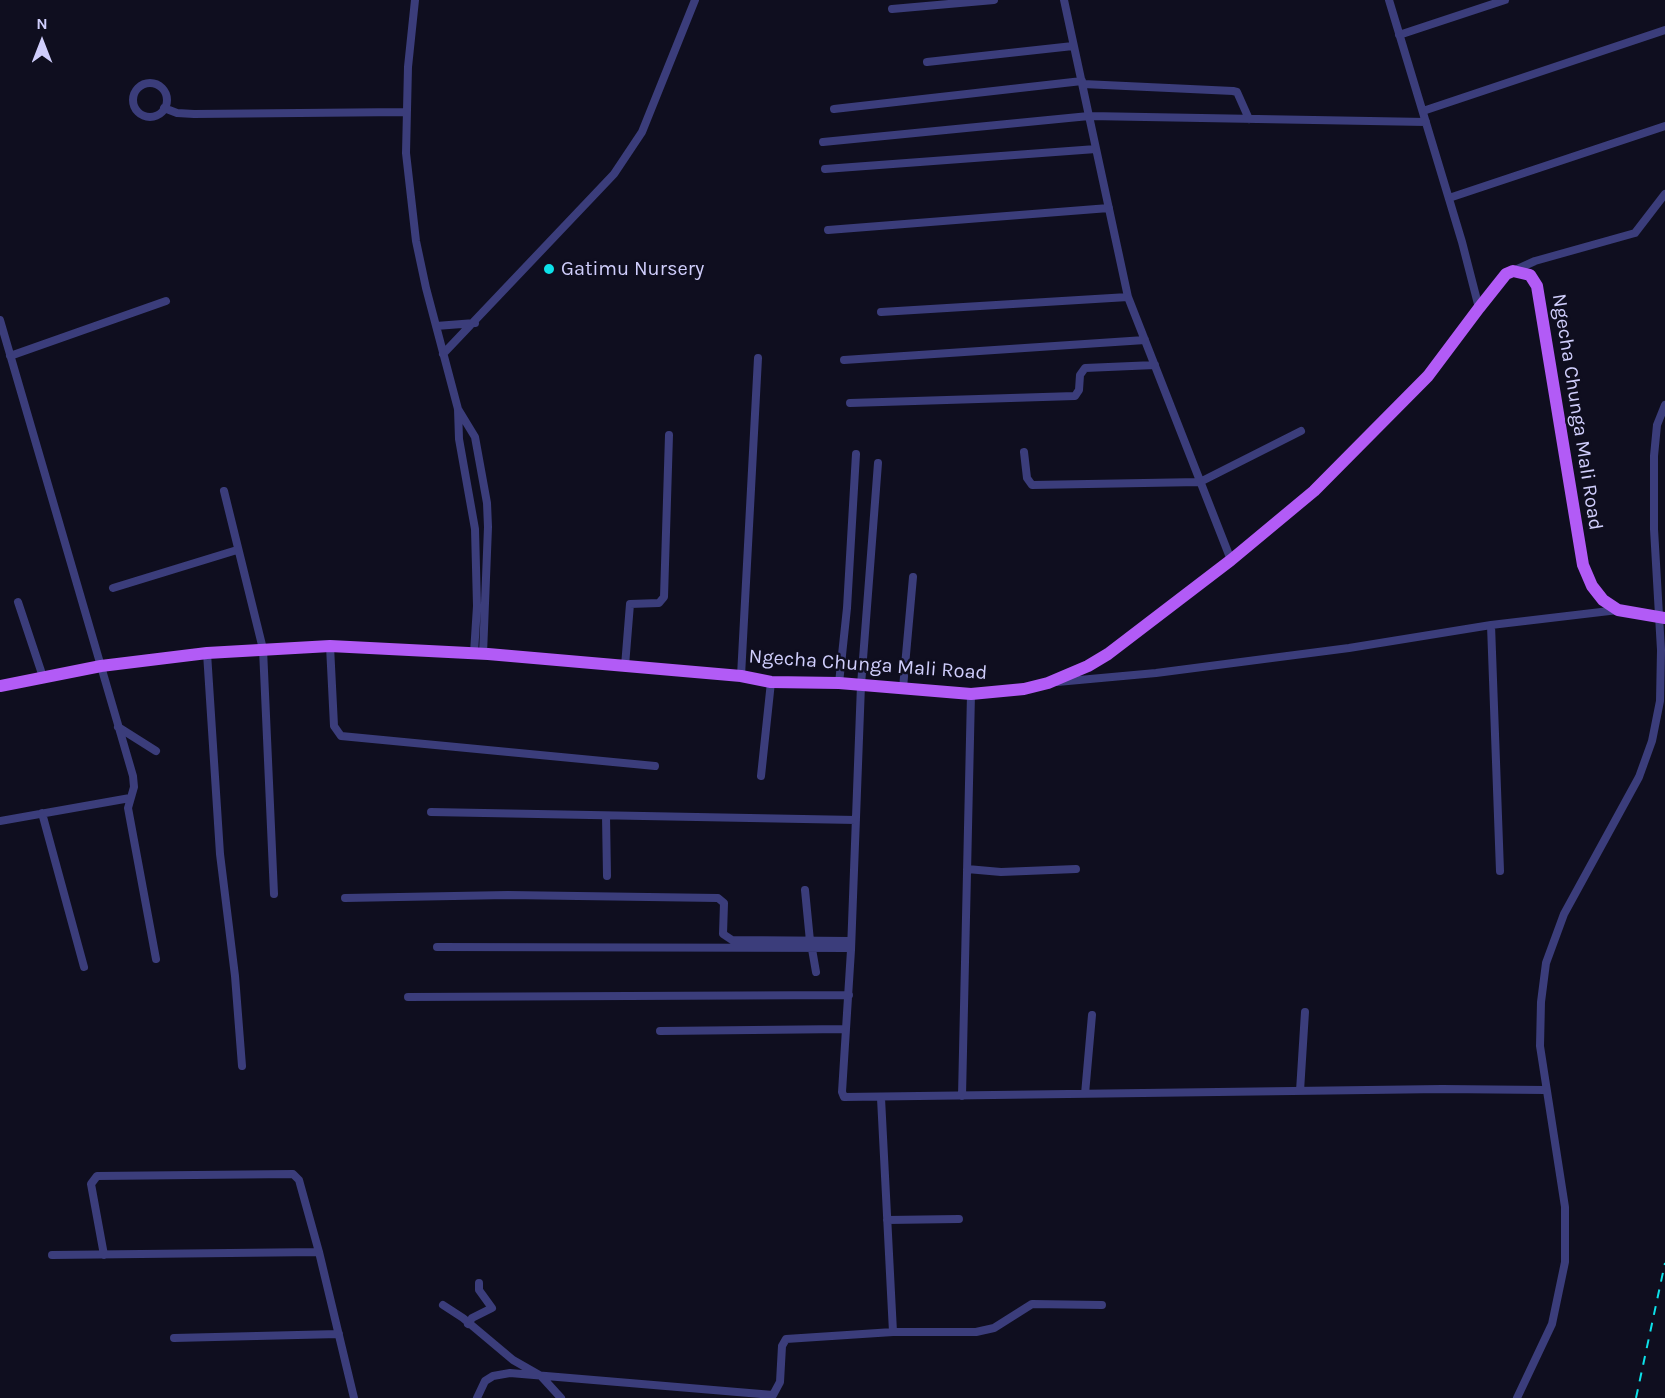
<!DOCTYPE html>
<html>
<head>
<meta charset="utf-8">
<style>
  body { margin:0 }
  #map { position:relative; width:1665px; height:1398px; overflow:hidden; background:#0f0e1f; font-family:Karla,sans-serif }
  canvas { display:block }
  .north { position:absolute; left:12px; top:12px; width:60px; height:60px; -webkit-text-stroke:4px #0f0e1f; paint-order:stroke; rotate:0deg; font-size:16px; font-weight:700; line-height:24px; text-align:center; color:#d0cefc }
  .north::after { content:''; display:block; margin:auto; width:21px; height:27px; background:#d0cefc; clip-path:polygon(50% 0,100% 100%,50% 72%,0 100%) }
</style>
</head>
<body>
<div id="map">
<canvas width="1665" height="1398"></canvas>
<div class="north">N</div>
</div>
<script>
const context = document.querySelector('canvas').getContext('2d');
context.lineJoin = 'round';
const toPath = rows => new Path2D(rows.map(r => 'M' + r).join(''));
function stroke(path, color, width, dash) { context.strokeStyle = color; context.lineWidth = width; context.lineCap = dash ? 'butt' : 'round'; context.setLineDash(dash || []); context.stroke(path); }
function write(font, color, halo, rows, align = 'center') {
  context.font = font + ' Karla,sans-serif'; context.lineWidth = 5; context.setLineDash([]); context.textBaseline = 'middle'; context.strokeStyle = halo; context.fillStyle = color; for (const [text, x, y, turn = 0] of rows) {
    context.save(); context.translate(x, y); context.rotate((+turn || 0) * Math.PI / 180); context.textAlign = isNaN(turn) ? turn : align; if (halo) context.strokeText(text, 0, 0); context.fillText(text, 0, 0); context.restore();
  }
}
const minor = toPath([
  [415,0,408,67,406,153,416,241,426,288,458,409,459,439,475,529,477,606,474,653],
  [1064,0,1128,297,1231,560],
  [1389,0,1462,242,1479,308],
  [892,9,994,0],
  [1399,35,1505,0],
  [927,62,1073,46],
  '133 100a17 17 0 1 1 34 0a17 17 0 1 1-34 0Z',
  [1083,84,1233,91,1237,92,1249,119],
  [164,108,177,113,194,114,405,112],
  [834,109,1082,81],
  [1423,111,1665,30],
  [823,142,1089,116,1426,122],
  [825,169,1096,149],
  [1449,198,1665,126],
  [828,230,1109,208],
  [1513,271,1535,261,1635,233,1665,194],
  [881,312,1128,297],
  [0,320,133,776,134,787,128,808,156,959],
  [436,326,475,323],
  [443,354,614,174,642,132,695,0],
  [10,356,166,301],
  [844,360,1145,340],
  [850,403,1075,396,1079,390,1080,375,1085,368,1155,365],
  [458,409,475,437,487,503,488,527,483,654],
  [1024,452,1027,478,1032,485,1200,482,1301,431],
  [878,463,861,685,851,950,842,1092,844,1097,1442,1089,1545,1090],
  [224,491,263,649,274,894],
  [113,588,237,550],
  [18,602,43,677],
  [1491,625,1500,871],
  [330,646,334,726,341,736,655,766],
  [207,653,220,854,235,976,242,1066],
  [625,666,630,604,659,603,664,597,669,435],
  [741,676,758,358],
  [1057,682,1156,673,1349,648,1491,625,1618,610],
  [839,683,847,608,856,454],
  [903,688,913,577],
  [118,727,156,751],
  [761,776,771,682],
  [431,812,856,820],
  [42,813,84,967],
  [606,816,607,876],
  [0,821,130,798],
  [967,869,1001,872,1076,869],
  [805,890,810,941],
  [345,898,508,895,718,898,724,903,723,934,732,940,850,941],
  [437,947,851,948],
  [812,949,816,972],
  [408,997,849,995],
  [660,1031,846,1029],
  [1300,1091,1305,1012],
  [1085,1094,1092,1015],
  [962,1096,971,694],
  [887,1220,959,1219],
  [52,1255,319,1252],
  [104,1255,91,1184,97,1176,293,1174,299,1180,319,1252,354,1398],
  [443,1305,463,1318,513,1360,541,1376,561,1398],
  [468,1324,472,1318,492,1308,479,1290,479,1283],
  [893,1332,976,1332,994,1328,1032,1304,1102,1305],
  [174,1338,339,1334],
  [477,1398,485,1381,493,1376,510,1373,773,1395,780,1382,782,1346,786,1339,893,1332,881,1098],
  [1517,1398,1552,1324,1565,1262,1565,1207,1540,1046,1541,1002,1546,963,1564,914,1639,777,1652,741,1660,701,1661,650,1654,529,1654,456,1657,425,1665,405]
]);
const primary = toPath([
  [0,686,101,666,207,653,330,646,488,654,741,676,771,682,839,683,971,694,1024,689,1048,683,1088,666,1108,654,1231,560,1314,491,1428,376,1479,308,1506,274,1513,271,1530,275,1537,286,1583,565,1592,586,1603,600,1618,610,1665,618]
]);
const rail = toPath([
  [1636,1398,1665,1263]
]);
const markers = [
  [549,269,6,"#0de1e9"]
];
const poiNames = [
  ["Gatimu Nursery",561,269]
];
const streetNames = [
  ["Ngecha Chunga Mali Road",1577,412,81],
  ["Ngecha Chunga Mali Road",868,665,4]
];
stroke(minor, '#3b3d7b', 8);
stroke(primary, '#b25bf6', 12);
stroke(rail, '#0de1e9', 2, [9, 8]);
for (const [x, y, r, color] of markers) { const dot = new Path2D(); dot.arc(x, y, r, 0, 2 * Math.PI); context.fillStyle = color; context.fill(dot); stroke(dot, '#0f0e1f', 2); }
write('20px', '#d0cefc', '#0f0e1f', poiNames, 'left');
write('20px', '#d0cefc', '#0f0e1f', streetNames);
</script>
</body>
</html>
